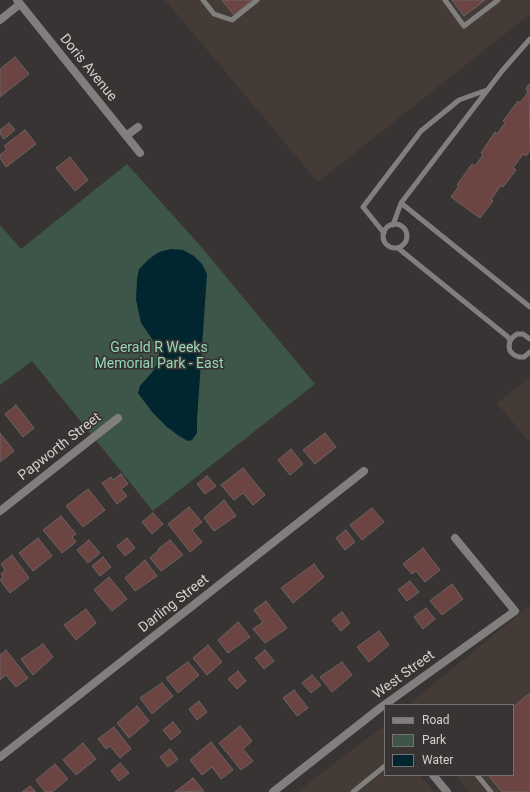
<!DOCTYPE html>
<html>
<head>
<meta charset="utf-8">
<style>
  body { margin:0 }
  #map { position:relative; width:530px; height:792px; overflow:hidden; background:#383433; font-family:Roboto,sans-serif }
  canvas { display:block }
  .legend { position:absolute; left:384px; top:704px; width:130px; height:72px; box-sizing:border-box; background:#383433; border:1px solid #767271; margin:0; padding:5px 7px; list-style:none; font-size:12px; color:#d3d0cf }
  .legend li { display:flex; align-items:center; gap:8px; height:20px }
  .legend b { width:20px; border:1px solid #767271 }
</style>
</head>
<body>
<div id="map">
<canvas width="530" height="792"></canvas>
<ul class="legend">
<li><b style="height:5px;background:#817f7e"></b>Road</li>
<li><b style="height:11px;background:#3d5649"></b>Park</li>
<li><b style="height:11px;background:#012630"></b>Water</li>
</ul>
</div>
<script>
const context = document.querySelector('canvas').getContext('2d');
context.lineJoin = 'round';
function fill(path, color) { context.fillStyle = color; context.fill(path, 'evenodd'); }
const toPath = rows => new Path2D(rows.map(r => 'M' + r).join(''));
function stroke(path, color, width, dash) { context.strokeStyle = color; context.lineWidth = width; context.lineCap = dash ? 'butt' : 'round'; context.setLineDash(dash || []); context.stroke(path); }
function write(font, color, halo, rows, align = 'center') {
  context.font = font + ' Roboto,sans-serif'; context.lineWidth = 3.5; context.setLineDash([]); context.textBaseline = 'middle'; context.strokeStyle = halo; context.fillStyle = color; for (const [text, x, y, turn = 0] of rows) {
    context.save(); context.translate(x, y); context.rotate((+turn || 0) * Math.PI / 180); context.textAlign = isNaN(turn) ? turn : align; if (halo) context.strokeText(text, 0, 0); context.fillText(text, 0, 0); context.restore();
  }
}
const built = toPath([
  [165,0,530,0,530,14,318,182],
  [530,377,530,443,497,403],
  [530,605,530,792,469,792,455,775,513,775,513,705,408,705],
  [382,727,385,731,385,775,420,775,434,792,297,792]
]);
const green = toPath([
  [127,164,203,249,315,384,153,511,32,361,0,385,0,225,21,249]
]);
const water = toPath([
  [171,249,183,250,194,256,202,264,207,274,197,420,197,433,192,440,188,441,179,436,167,427,152,412,138,393,140,386,154,370,159,359,159,349,141,323,136,300,137,279,139,269,149,259,159,252]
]);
const building = toPath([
  [222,0,252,0,234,15,222,0],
  [452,0,485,0,464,16,452,0],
  [15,57,29,74,0,97,0,69,15,57],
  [529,84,530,150,526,156,523,154,513,168,516,170,503,187,501,185,491,200,493,201,480,218,451,197,459,186,457,185,472,164,475,166,483,155,481,153,495,132,497,134,505,123,503,121,518,101,520,103,528,92,526,89,529,84],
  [9,123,15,130,4,139,0,134,0,130,9,123],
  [25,130,36,144,6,167,0,158,0,155,7,149,4,146,25,130],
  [70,157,88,180,75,191,56,168,70,157],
  [16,405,34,428,23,437,5,414,16,405],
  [0,433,14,451,0,462,0,433],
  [325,433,336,447,315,464,303,450,325,433],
  [291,449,303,464,290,475,278,460,291,449],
  [243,468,265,495,253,505,243,493,234,500,221,485,243,468],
  [121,474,128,484,121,489,127,496,117,504,102,483,111,477,113,480,121,474],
  [207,476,216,486,205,494,197,484,207,476],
  [88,489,105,510,83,527,66,506,88,489],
  [224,500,236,516,214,531,204,518,224,500],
  [189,507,202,522,192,530,202,542,190,552,168,524,189,507],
  [372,508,384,522,362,540,350,525,372,508],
  [153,513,163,524,152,534,142,522,153,513],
  [61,516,76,534,72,537,76,542,62,553,43,530,61,516],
  [346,530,355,542,345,550,336,538,346,530],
  [38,538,52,556,33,571,19,553,38,538],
  [127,538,135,548,125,556,117,546,127,538],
  [89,540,100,553,88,563,77,550,89,540],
  [170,540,183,555,161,571,150,558,159,550,158,549,170,540],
  [423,548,440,570,425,582,416,571,412,574,403,564,423,548],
  [12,555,29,578,10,593,0,580,3,577,1,574,5,570,1,564,12,555],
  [103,557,111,567,100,576,92,566,103,557],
  [145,560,157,576,135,591,125,578,145,560],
  [314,564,324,577,293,603,281,588,314,564],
  [109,577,127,599,112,611,94,590,109,577],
  [410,581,419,592,407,601,398,590,410,581],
  [452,584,463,599,442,615,430,601,452,584],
  [266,601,287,628,265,643,253,629,263,622,254,610,266,601],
  [426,608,435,619,423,629,414,617,426,608],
  [86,609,96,623,76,640,64,625,86,609],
  [342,612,350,623,341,631,332,620,342,612],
  [238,622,250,637,228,653,218,640,238,622],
  [379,631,389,645,369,662,357,647,379,631],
  [43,644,53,657,33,675,21,659,43,644],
  [208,645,222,662,207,675,193,658,208,645],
  [6,650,28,678,16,687,6,675,0,680,0,655,6,650],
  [265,650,274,661,264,669,255,658,265,650],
  [188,662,199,675,178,693,166,678,188,662],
  [342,662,352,675,332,692,320,677,342,662],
  [238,671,246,681,237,689,228,679,238,671],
  [312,675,321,685,311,693,302,683,312,675],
  [162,683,173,696,152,714,140,698,162,683],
  [294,690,308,708,297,716,283,698,294,690],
  [530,693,530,792,502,792,488,775,513,775,513,707,530,693],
  [199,701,207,712,197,720,189,709,199,701],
  [137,706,149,721,129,738,117,723,137,706],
  [173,722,181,732,171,740,163,730,173,722],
  [240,726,252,741,243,749,253,761,241,770,219,743,240,726],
  [114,727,131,749,120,758,110,746,106,749,98,739,114,727],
  [211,742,233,770,221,779,212,767,202,775,190,760,211,742],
  [83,743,96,759,76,775,63,760,83,743],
  [170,749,178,759,168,767,160,757,170,749],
  [120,763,129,773,119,781,111,771,120,763],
  [55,764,68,779,52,792,45,792,36,780,55,764],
  [193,778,204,791,175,792,193,778],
  [30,786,36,792,22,792,30,786]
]);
const lane = toPath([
  [203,0,214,14,232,20,257,0],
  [445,0,464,26,498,0],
  [530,39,502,71,401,203,530,307],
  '383 236a12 12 0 1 1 24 0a12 12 0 1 1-24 0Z',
  [393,225,401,203],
  [384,233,363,207,421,131,459,100,487,90],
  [398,248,508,337,510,341],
  [530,339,523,334,517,334,513,337,510,341,509,346,510,351,514,355,519,357,524,357,530,352],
  [477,775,491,792],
  [353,792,385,766]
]);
const street = toPath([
  [17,0,140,153],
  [0,20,20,4],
  [126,136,138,127],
  [0,511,118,418],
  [0,757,364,471],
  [433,775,447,792],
  [273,792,380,708,515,611,455,538]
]);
const streetNames = [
  ["Doris Avenue",88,68,51],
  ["Papworth Street",60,447,-38],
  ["Darling Street",174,604,-38],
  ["West Street",404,675,-36]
];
const parkNames = [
  ["Gerald R Weeks",159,348],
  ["Memorial Park - East",159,364]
];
fill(built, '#443b36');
fill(green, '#3d5649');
fill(water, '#012630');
fill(building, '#6c4442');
stroke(building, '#6a6565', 1);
stroke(lane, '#817f7e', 5);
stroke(street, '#817f7e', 8);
write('14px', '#d3d0cf', '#383433', streetNames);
write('14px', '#93d9b8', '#383433', parkNames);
</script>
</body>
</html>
